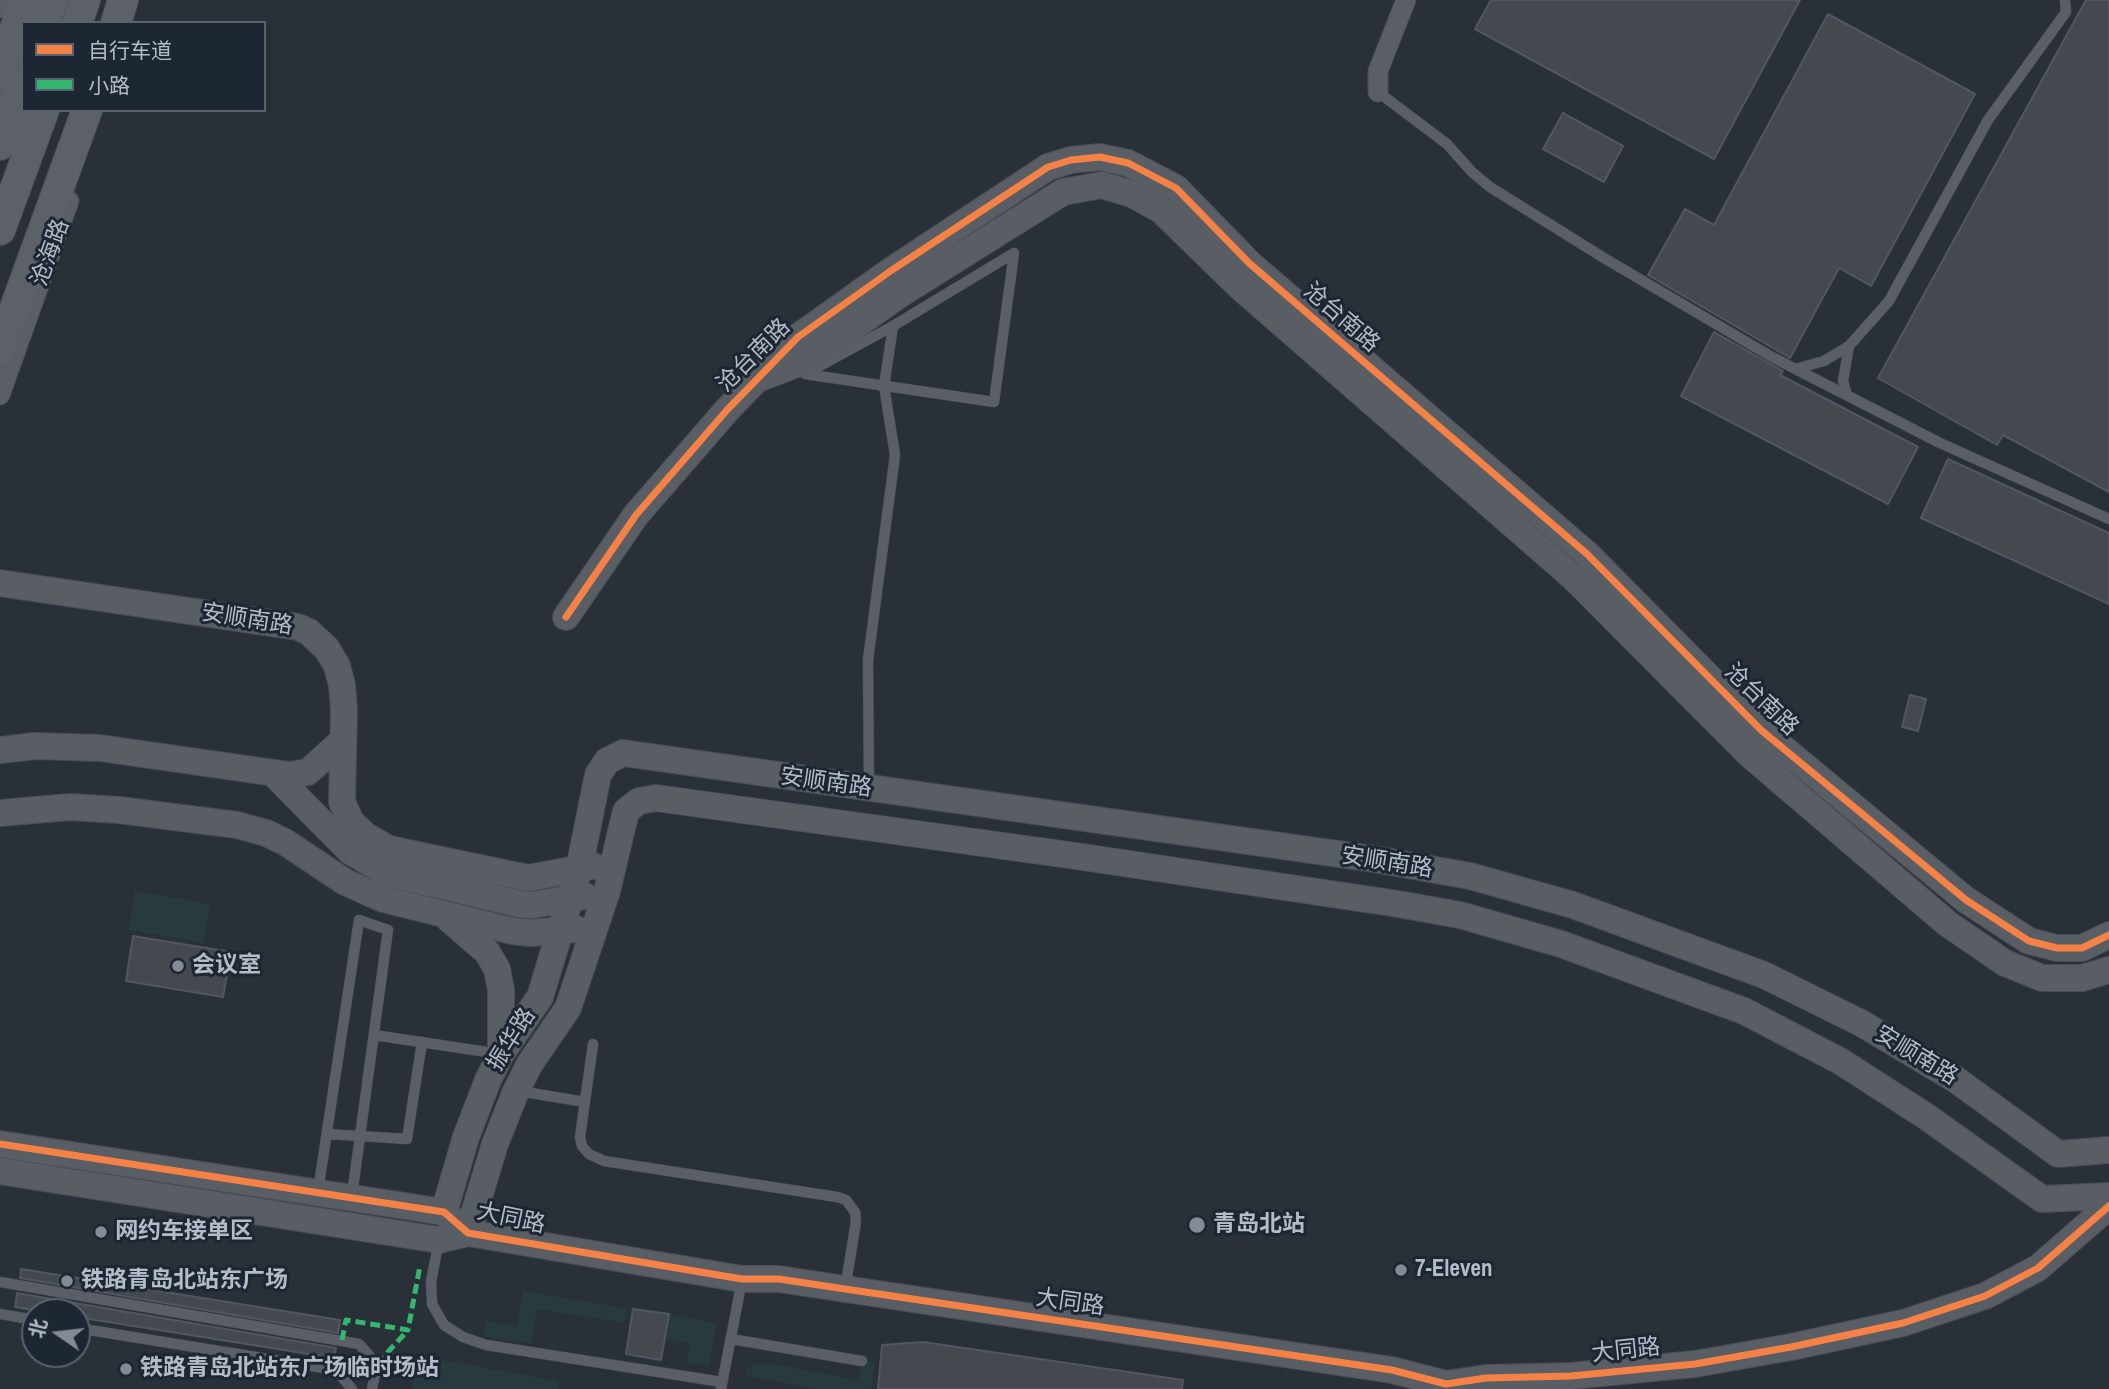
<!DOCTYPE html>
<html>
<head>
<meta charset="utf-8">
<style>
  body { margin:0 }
  #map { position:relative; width:2109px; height:1389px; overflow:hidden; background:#2a3038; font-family:"Archivo Narrow","Noto Sans SC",sans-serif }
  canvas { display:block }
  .legend { position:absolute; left:21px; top:21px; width:245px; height:91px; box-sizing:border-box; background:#1d2633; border:2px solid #59626f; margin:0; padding:9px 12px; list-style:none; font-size:21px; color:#b4bcc9 }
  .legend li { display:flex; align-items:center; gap:14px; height:35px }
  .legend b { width:35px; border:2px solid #59626f }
  .north { position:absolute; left:21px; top:1298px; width:70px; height:70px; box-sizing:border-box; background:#1d2633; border:2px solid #59626f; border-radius:50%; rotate:284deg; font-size:19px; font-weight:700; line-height:28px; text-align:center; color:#b4bcc9 }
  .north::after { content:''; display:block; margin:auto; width:24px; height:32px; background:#848b96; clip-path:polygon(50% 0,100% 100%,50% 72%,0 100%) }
</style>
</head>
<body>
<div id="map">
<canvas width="2109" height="1389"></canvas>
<ul class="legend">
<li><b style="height:9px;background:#f48246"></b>自行车道</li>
<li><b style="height:9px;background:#33b770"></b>小路</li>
</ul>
<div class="north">北</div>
</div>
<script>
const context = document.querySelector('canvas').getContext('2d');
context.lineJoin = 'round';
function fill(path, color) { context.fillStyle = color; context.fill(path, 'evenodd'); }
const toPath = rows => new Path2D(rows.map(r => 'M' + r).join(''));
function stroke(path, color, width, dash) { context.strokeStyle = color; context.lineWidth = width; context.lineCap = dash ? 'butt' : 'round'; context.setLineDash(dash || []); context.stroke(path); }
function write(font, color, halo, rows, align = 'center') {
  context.font = font + ' "Archivo Narrow","Noto Sans SC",sans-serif'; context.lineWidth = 6; context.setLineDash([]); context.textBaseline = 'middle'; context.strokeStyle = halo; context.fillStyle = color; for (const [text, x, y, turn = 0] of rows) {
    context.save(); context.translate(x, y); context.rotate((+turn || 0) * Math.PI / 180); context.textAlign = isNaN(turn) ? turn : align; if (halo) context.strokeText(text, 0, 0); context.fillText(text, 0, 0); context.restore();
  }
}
const green = toPath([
  [135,891,210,904,204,943,129,930],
  [523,1291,627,1308,624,1323,537,1309,531,1344,483,1336,486,1321,517,1326],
  [669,1314,716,1323,709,1366,687,1363,690,1344,665,1339],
  [419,1356,559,1381,558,1389,412,1389],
  [863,1360,875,1362,871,1389,816,1389,747,1376,746,1374,747,1370,753,1365,769,1363,858,1380]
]);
const building = toPath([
  [1491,0,1800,0,1714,159,1475,29,1491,0],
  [2086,0,2109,0,2109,492,2003,435,1997,445,1878,378,2086,0],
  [1828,14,1975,94,1871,286,1839,268,1790,358,1648,275,1685,209,1714,225,1828,14],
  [1563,113,1623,146,1604,182,1543,149,1563,113],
  [1714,332,1783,371,1780,375,1918,447,1888,504,1681,396,1714,332],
  [1948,459,2109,533,2109,604,1921,518,1948,459],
  [1910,695,1926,699,1918,731,1902,727,1910,695],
  [133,936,231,952,223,997,126,981,133,936],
  [21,1269,340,1320,338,1333,20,1278,21,1269],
  [17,1293,336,1348,334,1358,77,1317,77,1312,45,1312,15,1307,17,1293],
  [633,1309,669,1314,661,1360,626,1354,633,1309],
  [923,1342,1183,1380,1182,1389,878,1389,882,1345,923,1342]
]);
const lane = toPath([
  [1378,92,1447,144,1472,172,1490,187,1604,258,1772,357,1940,443,2109,519],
  [1014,253,994,402,805,374,893,326,1014,253],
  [1795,369,1824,361,1849,346,1889,301,1988,120,2066,12,2065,0],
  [1847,395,1843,381,1849,346],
  [869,787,868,660,895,455,884,386,893,326],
  [374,1035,500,1054],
  [593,1044,580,1137,582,1146,589,1154,604,1161,837,1197,846,1200,855,1212,856,1222,845,1289],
  [519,1091,585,1102],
  [327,1134,407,1139,422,1042],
  [318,1191,359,920,388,930,352,1195],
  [439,1240,431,1282,432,1304,444,1325,463,1337,486,1345,722,1382],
  [0,1282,359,1344,377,1364,372,1389],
  [0,1314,35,1320],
  [77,1328,336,1370,352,1389],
  [731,1339,862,1361],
  [721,1389,742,1280]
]);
const street = toPath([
  [0,8,3,0],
  [1378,92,1378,71,1406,0],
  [0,395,69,201]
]);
const secondary = toPath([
  [7,101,23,60],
  [763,377,807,360,899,295,1063,192,1102,185,1132,194,1161,210,1240,287,1574,578,1748,753,1948,924,2005,963,2042,978,2082,978,2109,970],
  [0,583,298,627,309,632,327,649,337,666,342,685,344,710,342,802,351,822,366,836,389,849,528,878,593,866],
  [566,617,636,515,727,410,798,337,892,270,1048,167,1071,160,1100,157,1128,163,1176,188,1249,263,1587,554,1761,730,1966,900,2029,941,2057,948,2082,948,2109,935],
  [0,750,35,746,100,748,289,775,308,772,342,741],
  [273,773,350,851,387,873,520,904,532,905,585,896],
  [0,813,70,807,119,810,237,825,266,833,285,842,345,882,383,899,512,931,530,933,576,929],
  [450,920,487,952,497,969,501,990,501,1054],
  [0,1144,444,1212,468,1233,742,1279,779,1279,845,1289,1392,1370,1446,1384,1486,1378,1571,1376,1695,1364,1791,1347,1903,1323,1985,1296,2038,1268,2109,1206],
  [0,1171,439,1240,468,1233,495,1144,516,1091,529,1065,568,1008,607,891,626,811,639,801,656,798,1069,855,1392,903,1460,915,1561,944,1744,1011,1840,1061,1927,1117,2042,1199,2109,1196],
  [444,1212,466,1137,488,1080,501,1054,540,997,579,869,598,775,607,761,623,753,1374,859,1470,876,1573,905,1764,975,1861,1023,1955,1079,2058,1154,2109,1150]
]);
const primary = toPath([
  [44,23,53,0],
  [77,23,85,0],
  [116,23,123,0],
  [0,71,25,0],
  [0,145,23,82],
  [0,230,44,110],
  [0,349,87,110]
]);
const quiet = toPath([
  [342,1340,346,1320,408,1330,420,1266],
  [377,1364,408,1330]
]);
const cycleway = toPath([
  [566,617,636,515,727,410,798,337,892,270,1048,167,1071,160,1100,157,1128,163,1176,188,1249,263,1587,554,1761,730,1966,900,2029,941,2057,948,2082,948,2109,935],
  [0,1144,444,1212,468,1233,742,1279,779,1279,845,1289,1392,1370,1446,1384,1486,1378,1571,1376,1695,1364,1791,1347,1903,1323,1985,1296,2038,1268,2109,1206]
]);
const markers = [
  [178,966,7,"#848b96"],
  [1197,1225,9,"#848b96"],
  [101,1232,7,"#848b96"],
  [1401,1270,7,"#848b96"],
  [67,1281,7,"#848b96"],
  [126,1369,7,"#848b96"]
];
const streetNames = [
  ["沧海路",51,253,-70],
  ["沧台南路",1341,318,41],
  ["沧台南路",754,356,-45],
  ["安顺南路",247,620,9],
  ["沧台南路",1761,700,44],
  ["安顺南路",826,783,8],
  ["安顺南路",1387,863,9],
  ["振华路",512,1040,-58],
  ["安顺南路",1916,1056,31],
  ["大同路",511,1219,12],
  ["大同路",1070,1303,8],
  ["大同路",1626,1351,-6]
];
const poiNames = [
  ["会议室",192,966],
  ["青岛北站",1213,1225],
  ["网约车接单区",115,1232],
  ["7-Eleven",1415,1270],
  ["铁路青岛北站东广场",81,1281],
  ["铁路青岛北站东广场临时场站",140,1369]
];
fill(green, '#273a3e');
fill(building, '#444950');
stroke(building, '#52575f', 2);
stroke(lane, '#484c53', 11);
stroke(street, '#484c53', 21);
stroke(secondary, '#484c53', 28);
stroke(primary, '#484c55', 32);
stroke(lane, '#5a5e66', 10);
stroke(street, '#5a5e66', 19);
stroke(secondary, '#595d64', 26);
stroke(primary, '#5c6168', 30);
stroke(quiet, '#33b770', 5, [10, 5]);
stroke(cycleway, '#f48246', 7);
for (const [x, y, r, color] of markers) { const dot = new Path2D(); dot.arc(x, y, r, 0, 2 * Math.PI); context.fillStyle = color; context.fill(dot); stroke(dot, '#1d2633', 2.5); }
write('23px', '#b4bcc9', '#1d2633', streetNames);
write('bold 23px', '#b4bcc9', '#1d2633', poiNames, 'left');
</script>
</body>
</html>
